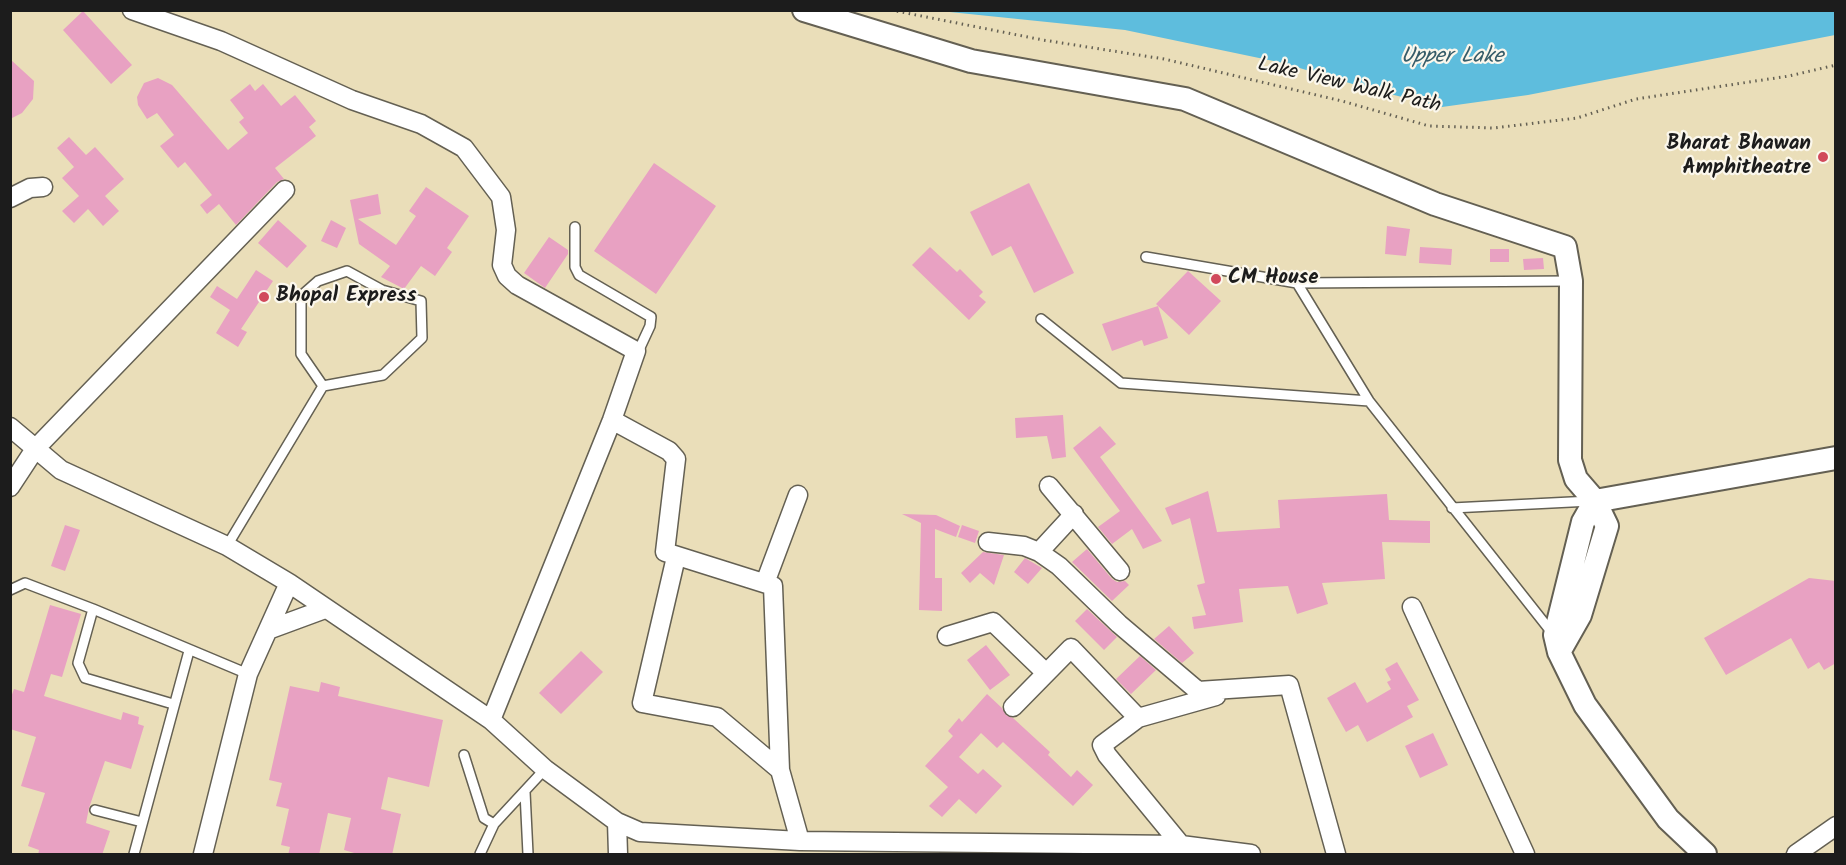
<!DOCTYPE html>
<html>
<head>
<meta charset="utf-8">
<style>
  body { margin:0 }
  #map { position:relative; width:1846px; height:865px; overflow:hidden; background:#eadeb9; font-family:Kalam,sans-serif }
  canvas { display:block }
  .frame { position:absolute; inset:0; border:12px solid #1c1c1c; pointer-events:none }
</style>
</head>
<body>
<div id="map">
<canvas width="1846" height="865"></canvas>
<div class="frame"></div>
</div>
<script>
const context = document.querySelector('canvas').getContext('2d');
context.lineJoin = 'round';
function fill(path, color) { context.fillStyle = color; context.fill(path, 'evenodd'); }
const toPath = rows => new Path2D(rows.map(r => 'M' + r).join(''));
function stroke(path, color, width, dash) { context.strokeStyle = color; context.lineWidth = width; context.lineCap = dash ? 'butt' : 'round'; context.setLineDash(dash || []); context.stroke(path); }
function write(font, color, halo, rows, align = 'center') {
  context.font = font + ' Kalam,sans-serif'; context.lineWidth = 4.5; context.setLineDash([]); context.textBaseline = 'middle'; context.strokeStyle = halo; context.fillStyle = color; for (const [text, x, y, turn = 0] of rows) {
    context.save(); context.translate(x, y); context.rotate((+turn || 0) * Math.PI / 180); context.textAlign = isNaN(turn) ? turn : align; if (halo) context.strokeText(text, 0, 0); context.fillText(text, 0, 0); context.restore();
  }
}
const water = toPath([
  [1835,10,1835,35,1528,95,1442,107,1366,88,1283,63,1125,30,940,11]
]);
const building = toPath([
  [83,11,132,65,111,84,63,30],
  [10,59,34,81,33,99,22,113,10,119],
  [158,78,172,85,228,150,248,133,239,122,244,118,230,100,250,84,255,91,263,84,281,106,295,95,316,121,309,127,316,136,275,168,284,179,277,182,236,225,219,204,207,214,200,205,212,195,185,162,178,168,160,146,174,135,157,113,147,119,138,105,137,97,144,83],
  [69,137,86,155,95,147,124,179,105,196,119,211,103,226,88,209,74,223,62,211,79,196,62,178,74,167,57,148],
  [654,163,716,206,656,294,594,251],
  [1029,183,1074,273,1034,293,1011,246,992,256,970,212],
  [426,187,469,216,447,248,452,252,435,276,421,266,404,289,381,277,390,266,359,244,350,200,378,194,381,214,358,219,396,245,416,216,409,211],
  [278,220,307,246,287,268,258,243],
  [331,220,346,228,337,248,321,241],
  [1387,226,1410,229,1406,256,1385,254],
  [549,237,568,250,568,254,545,288,524,273],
  [930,247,957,272,960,269,983,292,979,296,986,302,969,320,912,265],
  [1420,247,1452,249,1451,265,1419,263],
  [1490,249,1509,249,1509,262,1490,262],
  [1543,258,1544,269,1524,270,1523,259],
  [256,270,273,281,241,329,247,332,238,347,216,333,230,310,210,297,217,286,237,299],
  [1188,271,1221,301,1189,335,1156,304],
  [1158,306,1168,338,1144,346,1142,340,1112,351,1102,324],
  [1063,415,1066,457,1052,459,1047,436,1016,438,1015,418],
  [1100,426,1116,444,1100,457,1162,541,1143,549,1132,529,1112,544,1098,527,1120,511,1073,448],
  [1208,491,1217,532,1280,528,1278,500,1387,494,1389,520,1430,521,1430,543,1382,542,1385,579,1322,583,1328,604,1297,614,1288,586,1239,589,1243,622,1194,629,1192,617,1206,615,1197,585,1205,583,1190,518,1172,525,1165,508],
  [902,514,936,515,960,526,956,537,935,529,935,578,942,578,942,611,919,610,921,523],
  [65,525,80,530,65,571,51,566],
  [962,525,979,531,975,543,958,537],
  [1087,549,1112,579,1117,582,1125,581,1129,585,1112,601,1072,562],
  [983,552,1004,555,994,585,980,573,970,583,961,573],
  [1025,558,1042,568,1028,584,1014,572],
  [1809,578,1836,581,1836,663,1824,670,1819,662,1808,669,1791,638,1726,675,1704,638],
  [50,605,81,614,62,677,51,674,44,696,121,720,123,712,139,717,138,724,144,726,131,769,105,761,89,808,86,823,110,831,102,855,38,855,39,850,28,846,45,793,21,786,36,737,10,729,10,700,14,689,24,692],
  [1087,609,1117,637,1104,650,1075,621],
  [1169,626,1194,653,1182,663,1154,639],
  [986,645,1010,675,990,690,967,660],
  [581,651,603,672,561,714,539,693],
  [1140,656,1156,670,1131,694,1116,679],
  [1397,662,1419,700,1407,706,1413,717,1367,742,1358,725,1346,732,1327,698,1355,682,1367,703,1391,689,1387,682,1391,680,1385,669],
  [321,682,340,687,338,696,443,720,429,787,388,777,381,809,401,814,392,855,361,855,344,850,351,818,328,813,319,855,288,855,290,847,281,845,289,809,276,806,282,783,269,780,290,686,319,692],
  [987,694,1002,708,1006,715,1013,718,1050,752,1048,755,1071,777,1077,770,1093,785,1073,806,1003,742,997,748,981,733,959,757,978,774,983,769,1002,786,976,814,959,799,942,817,929,806,948,787,925,766,953,736,948,731,959,718,962,722],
  [1433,733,1448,765,1420,778,1405,746]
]);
const path = toPath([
  [891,10,1043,40,1164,59,1342,101,1429,126,1494,128,1577,118,1636,99,1789,76,1836,65]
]);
const service = toPath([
  [575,227,575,267,579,275,651,317,650,326,637,354],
  [1146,257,1297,283,1570,281],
  [1297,283,1369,401,1553,634],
  [1041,319,1121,383,1369,401],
  [1452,508,1591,501],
  [227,546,323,386,383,375,422,338,421,301,382,290,347,271,318,281,301,296,301,354,323,386],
  [10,590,25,583,93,609,248,674],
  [93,609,78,663,85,678,173,704],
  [464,755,484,818,494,824],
  [525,792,528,854],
  [95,810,142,822],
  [134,854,189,651],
  [480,854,494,824,545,769]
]);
const minor = toPath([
  [132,10,221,41,352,100,421,124,464,148,501,197,506,230,502,265,507,276,517,285,636,351,612,420,491,720],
  [10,198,30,188,43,187],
  [612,420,669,451,676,459,665,552,773,586,780,770,800,841],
  [10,427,61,470,227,546,289,583,491,720,545,769,617,822,640,832,800,841,1181,845,1251,854],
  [1049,486,1120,571],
  [10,487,35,449,285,190],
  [988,542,1024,546,1039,552,1059,566,1119,624,1198,691,1289,685,1336,854],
  [1039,552,1074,514],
  [676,557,642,703,717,717,780,770],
  [765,583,798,495],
  [1412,607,1525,854],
  [268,630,325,609],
  [947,636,993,622,1046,673],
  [1013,707,1071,648,1138,718,1102,745,1107,755,1181,845],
  [1138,718,1216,696],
  [617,822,618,854],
  [203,854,248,674,289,583],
  [1796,854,1836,826]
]);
const tertiary = toPath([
  [804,10,971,61,1185,99,1435,204,1565,247,1571,281,1570,460,1576,479,1595,501,1607,526,1580,615,1559,652],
  [1595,501,1583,522,1555,635,1559,652,1585,705,1668,819,1705,854],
  [1595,501,1836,458]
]);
const markers = [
  [1823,157,6,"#d1495b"],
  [1216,279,6,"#d1495b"],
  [264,297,6,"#d1495b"]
];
const streetNames = [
  ["Lake View Walk Path",1349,87,13]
];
const poiNames = [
  ["Bharat Bhawan",1811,145,"right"],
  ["Amphitheatre",1811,169,"right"],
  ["CM House",1228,279],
  ["Bhopal Express",276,297]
];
const waterNames = [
  ["Upper Lake",1452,58]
];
fill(water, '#5ebddd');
fill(building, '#e8a1c2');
stroke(service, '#646053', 12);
stroke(minor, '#646053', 21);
stroke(tertiary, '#646053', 26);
stroke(path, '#646053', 3, [1.5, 4.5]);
stroke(service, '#fff', 9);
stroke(minor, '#fff', 18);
stroke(tertiary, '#fff', 22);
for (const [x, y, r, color] of markers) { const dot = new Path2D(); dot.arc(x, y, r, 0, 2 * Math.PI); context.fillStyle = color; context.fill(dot); stroke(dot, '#fbf7ec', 2); }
write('21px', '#1c1c1c', '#fbf7ec', streetNames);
write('bold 21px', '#1c1c1c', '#fbf7ec', poiNames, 'left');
write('italic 22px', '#365c69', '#fbf7ec', waterNames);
</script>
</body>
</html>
